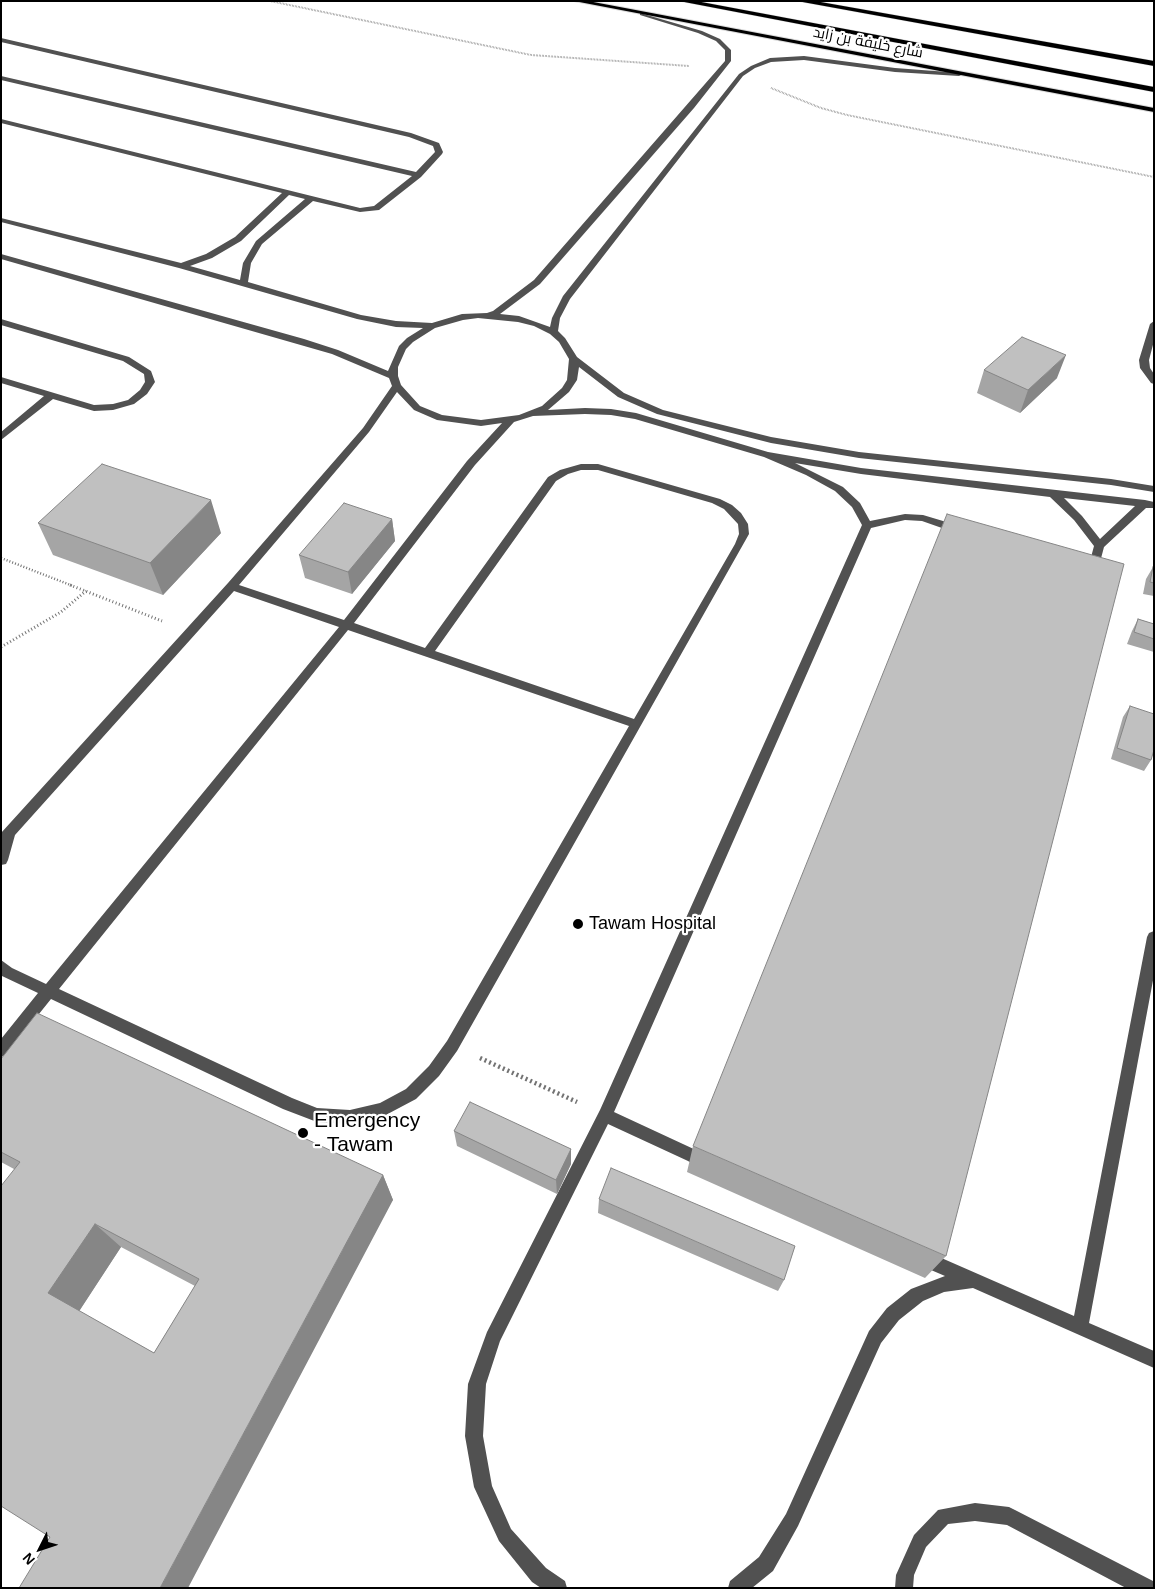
<!DOCTYPE html>
<html>
<head>
<meta charset="utf-8">
<style>
  body { margin:0 }
  #map { position:relative; width:1155px; height:1589px; overflow:hidden; background:#fff; font-family:Arial,sans-serif }
  canvas { display:block }
  .frame { position:absolute; inset:0; border:2px solid #000; pointer-events:none }
  .north { position:absolute; left:15px; top:1524px; width:50px; height:50px; -webkit-text-stroke:4px #fff; paint-order:stroke; rotate:229deg; font-size:14px; font-weight:700; line-height:20px; text-align:center; color:#000 }
  .north::after { content:''; display:block; margin:auto; width:18px; height:22px; background:#000; clip-path:polygon(50% 0,100% 100%,50% 72%,0 100%) }
</style>
</head>
<body>
<div id="map">
<canvas width="1155" height="1589"></canvas>
<div class="frame"></div>
<div class="north">N</div>
</div>
<script>
const context = document.querySelector('canvas').getContext('2d');
context.lineJoin = 'round';
const toPath = rows => new Path2D(rows.map(r => 'M' + r).join(''));
function stroke(path, color, width, dash) { context.strokeStyle = color; context.lineWidth = width; context.lineCap = dash ? 'butt' : 'round'; context.setLineDash(dash || []); context.stroke(path); }
function fill(path, color) { context.fillStyle = color; context.fill(path, 'evenodd'); }
function write(font, color, halo, rows, align = 'center') {
  context.font = font + ' Arial,Cairo,sans-serif'; context.lineWidth = 4.5; context.setLineDash([]); context.textBaseline = 'middle'; context.strokeStyle = halo; context.fillStyle = color; for (const [text, x, y, turn = 0] of rows) {
    context.save(); context.translate(x, y); context.rotate((+turn || 0) * Math.PI / 180); context.textAlign = isNaN(turn) ? turn : align; if (halo) context.strokeText(text, 0, 0); context.fillText(text, 0, 0); context.restore();
  }
}
const pathFar3 = toPath([
  [270,1,531,55,689,66],
  [771,88,821,108,847,115,1154,177]
]);
const pathFar2 = toPath([
  [1,558,73,586]
]);
const pathFar1 = toPath([
  [70,585,162,621],
  [1,647,61,612,86,591]
]);
const path = toPath([
  [480,1058,577,1102]
]);
const minor = toPath([
  [640,13,702,31,720,39,731,50,731,61,694,108,540,284,500,314,519,316,550,327,552,318,563,296,739,74,751,66,770,58,804,56,895,68,961,73,961,75,959,76,895,72,804,60,771,62,755,68,743,76,570,299,560,318,558,331,565,338,577,357,624,393,663,410,771,437,859,452,1111,479,1154,486,1154,492,1111,485,859,458,771,443,657,414,618,397,579,367,577,380,569,392,548,410,585,408,611,409,636,413,768,452,861,468,1145,500,1154,502,1154,508,1146,508,1104,547,1099,566,1088,570,1083,566,1090,561,1094,546,1074,520,1050,497,861,474,795,463,843,487,860,503,870,521,905,514,923,515,963,527,964,530,959,534,922,521,905,520,871,528,614,1112,698,1151,701,1156,698,1161,693,1164,688,1161,608,1124,500,1341,486,1384,483,1436,492,1486,511,1529,546,1568,565,1581,567,1588,541,1588,532,1582,499,1541,474,1487,465,1436,468,1384,487,1332,600,1110,862,525,852,507,835,491,806,475,764,457,635,419,611,415,585,414,533,416,514,422,475,465,354,623,425,648,548,477,560,470,581,464,598,464,720,499,732,505,741,513,748,524,749,534,457,1051,439,1076,416,1099,382,1117,350,1124,317,1122,283,1109,51,999,6,1055,1,1057,1,1039,38,993,2,976,1,960,12,968,46,984,339,627,234,591,15,835,8,860,6,864,1,865,1,833,228,583,363,428,392,386,389,378,332,354,1,259,1,254,304,339,338,350,388,371,399,346,407,338,423,328,396,327,357,319,179,268,1,222,1,218,181,263,206,254,235,237,282,193,1,123,1,119,360,208,374,206,412,176,1,80,1,76,416,172,435,152,433,146,409,137,1,42,1,38,411,133,439,143,443,152,442,154,421,177,379,210,360,212,313,201,262,244,251,263,248,282,361,315,396,321,432,323,462,314,487,313,493,311,534,280,725,61,725,50,716,41,698,33,640,15,640,13],
  [289,195,305,199,256,241,243,263,240,280,190,266,212,258,241,241,289,195],
  [478,318,518,322,534,326,550,334,559,342,569,359,567,380,562,388,542,406,519,415,481,420,442,415,420,406,401,385,398,376,398,367,406,349,413,342,435,328,463,320,478,318],
  [397,392,414,410,437,420,481,426,502,423,467,461,344,620,239,585,369,432,397,392],
  [581,470,598,470,712,503,724,509,738,524,739,534,735,544,634,719,435,651,556,481,568,474,581,470],
  [1064,498,1135,506,1100,539,1082,516,1064,498],
  [348,630,629,726,447,1041,429,1066,406,1089,380,1103,350,1110,317,1108,292,1098,59,989,348,630],
  [1,319,129,357,151,371,155,382,147,394,134,404,113,410,94,411,53,399,1,440,1,432,44,396,1,383,1,377,94,405,113,404,128,400,140,390,145,382,144,374,123,361,1,325,1,319],
  [1154,321,1154,341,1149,360,1150,368,1154,374,1154,384,1151,383,1140,368,1139,360,1150,324,1154,321],
  [1154,931,1154,975,1089,1323,1154,1351,1154,1368,973,1288,944,1292,923,1301,899,1320,881,1343,798,1526,773,1571,752,1588,728,1588,730,1581,759,1557,786,1514,869,1331,887,1308,911,1289,945,1276,924,1267,922,1261,924,1255,930,1253,1074,1316,1147,937,1149,933,1154,931],
  [975,1503,1009,1507,1015,1510,1153,1581,1154,1588,1126,1588,1007,1525,975,1521,948,1524,926,1547,914,1575,913,1588,895,1588,896,1575,914,1535,938,1510,975,1503]
]);
const major = toPath([
  [574,1,588,1,1154,108,1154,112,574,1]
]);
const highway = toPath([
  [679,1,696,1,1154,87,1154,92,679,1],
  [797,1,815,1,1154,61,1154,66,797,1]
]);
const wall = toPath([
  [984,370,1057,378,1020,413,977,393],
  [392,519,395,541,352,594,305,578,299,555],
  [38,523,221,533,163,595,53,555],
  [1153,567,1154,568,1154,596,1143,594,1146,579],
  [1138,619,1154,624,1154,652,1127,644,1132,631],
  [1130,706,1151,760,1144,771,1111,759,1123,717],
  [1,1059,383,1175,393,1200,50,1537,14,1169,1,1162],
  [121,1247,195,1286,154,1353,79,1311],
  [454,1131,571,1149,571,1164,557,1194,457,1146],
  [693,1146,946,1256,925,1278,687,1172],
  [599,1199,784,1280,778,1291,598,1213]
]);
const shadedWall = toPath([
  [1066,355,1057,378,1020,413,1028,390],
  [211,500,221,533,163,595,150,563],
  [392,519,395,541,352,594,348,572],
  [571,1149,571,1164,557,1194,556,1180],
  [383,1175,393,1200,188,1588,160,1588],
  [95,1224,121,1247,78,1313,48,1293]
]);
const building = toPath([
  [1022,337,1066,355,1028,390,984,370,1022,337],
  [102,464,211,500,150,563,38,523,102,464],
  [344,503,392,519,348,572,299,555,344,503],
  [947,514,1124,564,946,1256,693,1146,947,514],
  [1153,567,1154,568,1154,583,1150,582,1153,567],
  [1138,619,1154,624,1154,639,1134,632,1138,619],
  [1130,706,1154,714,1154,750,1151,760,1117,748,1130,706],
  [37,1013,383,1175,160,1588,19,1588,50,1537,1,1506,1,1186,20,1162,1,1152,1,1059,37,1013],
  [95,1224,199,1279,154,1353,48,1293,95,1224],
  [470,1102,571,1149,556,1180,454,1131,470,1102],
  [611,1168,795,1246,784,1280,599,1199,611,1168]
]);
const markers = [
  [578,924,6,"#000"],
  [303,1133,6,"#000"]
];
const farStreetnames = [
  ["شارع خليفة بن زايد",868,43,11]
];
const poiNames = [
  ["Tawam Hospital",589,924]
];
const nearPoinames = [
  ["Emergency",314,1121],
  ["- Tawam",314,1145]
];
stroke(major, '#dbdbdb', 2);
stroke(highway, '#dbdbdb', 1);
stroke(pathFar3, '#737373', 2, [0.5, 1]);
stroke(pathFar2, '#737373', 2.5, [1, 2]);
stroke(pathFar1, '#737373', 3, [1, 2.5]);
stroke(path, '#737373', 4.5, [2, 3]);
fill(minor, '#515151');
fill(major, '#000');
fill(highway, '#000');
fill(wall, '#a5a5a5');
fill(shadedWall, '#868686');
fill(building, '#c0c0c0');
stroke(building, '#868686', 1);
for (const [x, y, r, color] of markers) { const dot = new Path2D(); dot.arc(x, y, r, 0, 2 * Math.PI); context.fillStyle = color; context.fill(dot); stroke(dot, '#fff', 2); }
write('15px', '#000', '#fff', farStreetnames);
write('18px', '#000', '#fff', poiNames, 'left');
write('21px', '#000', '#fff', nearPoinames, 'left');
</script>
</body>
</html>
